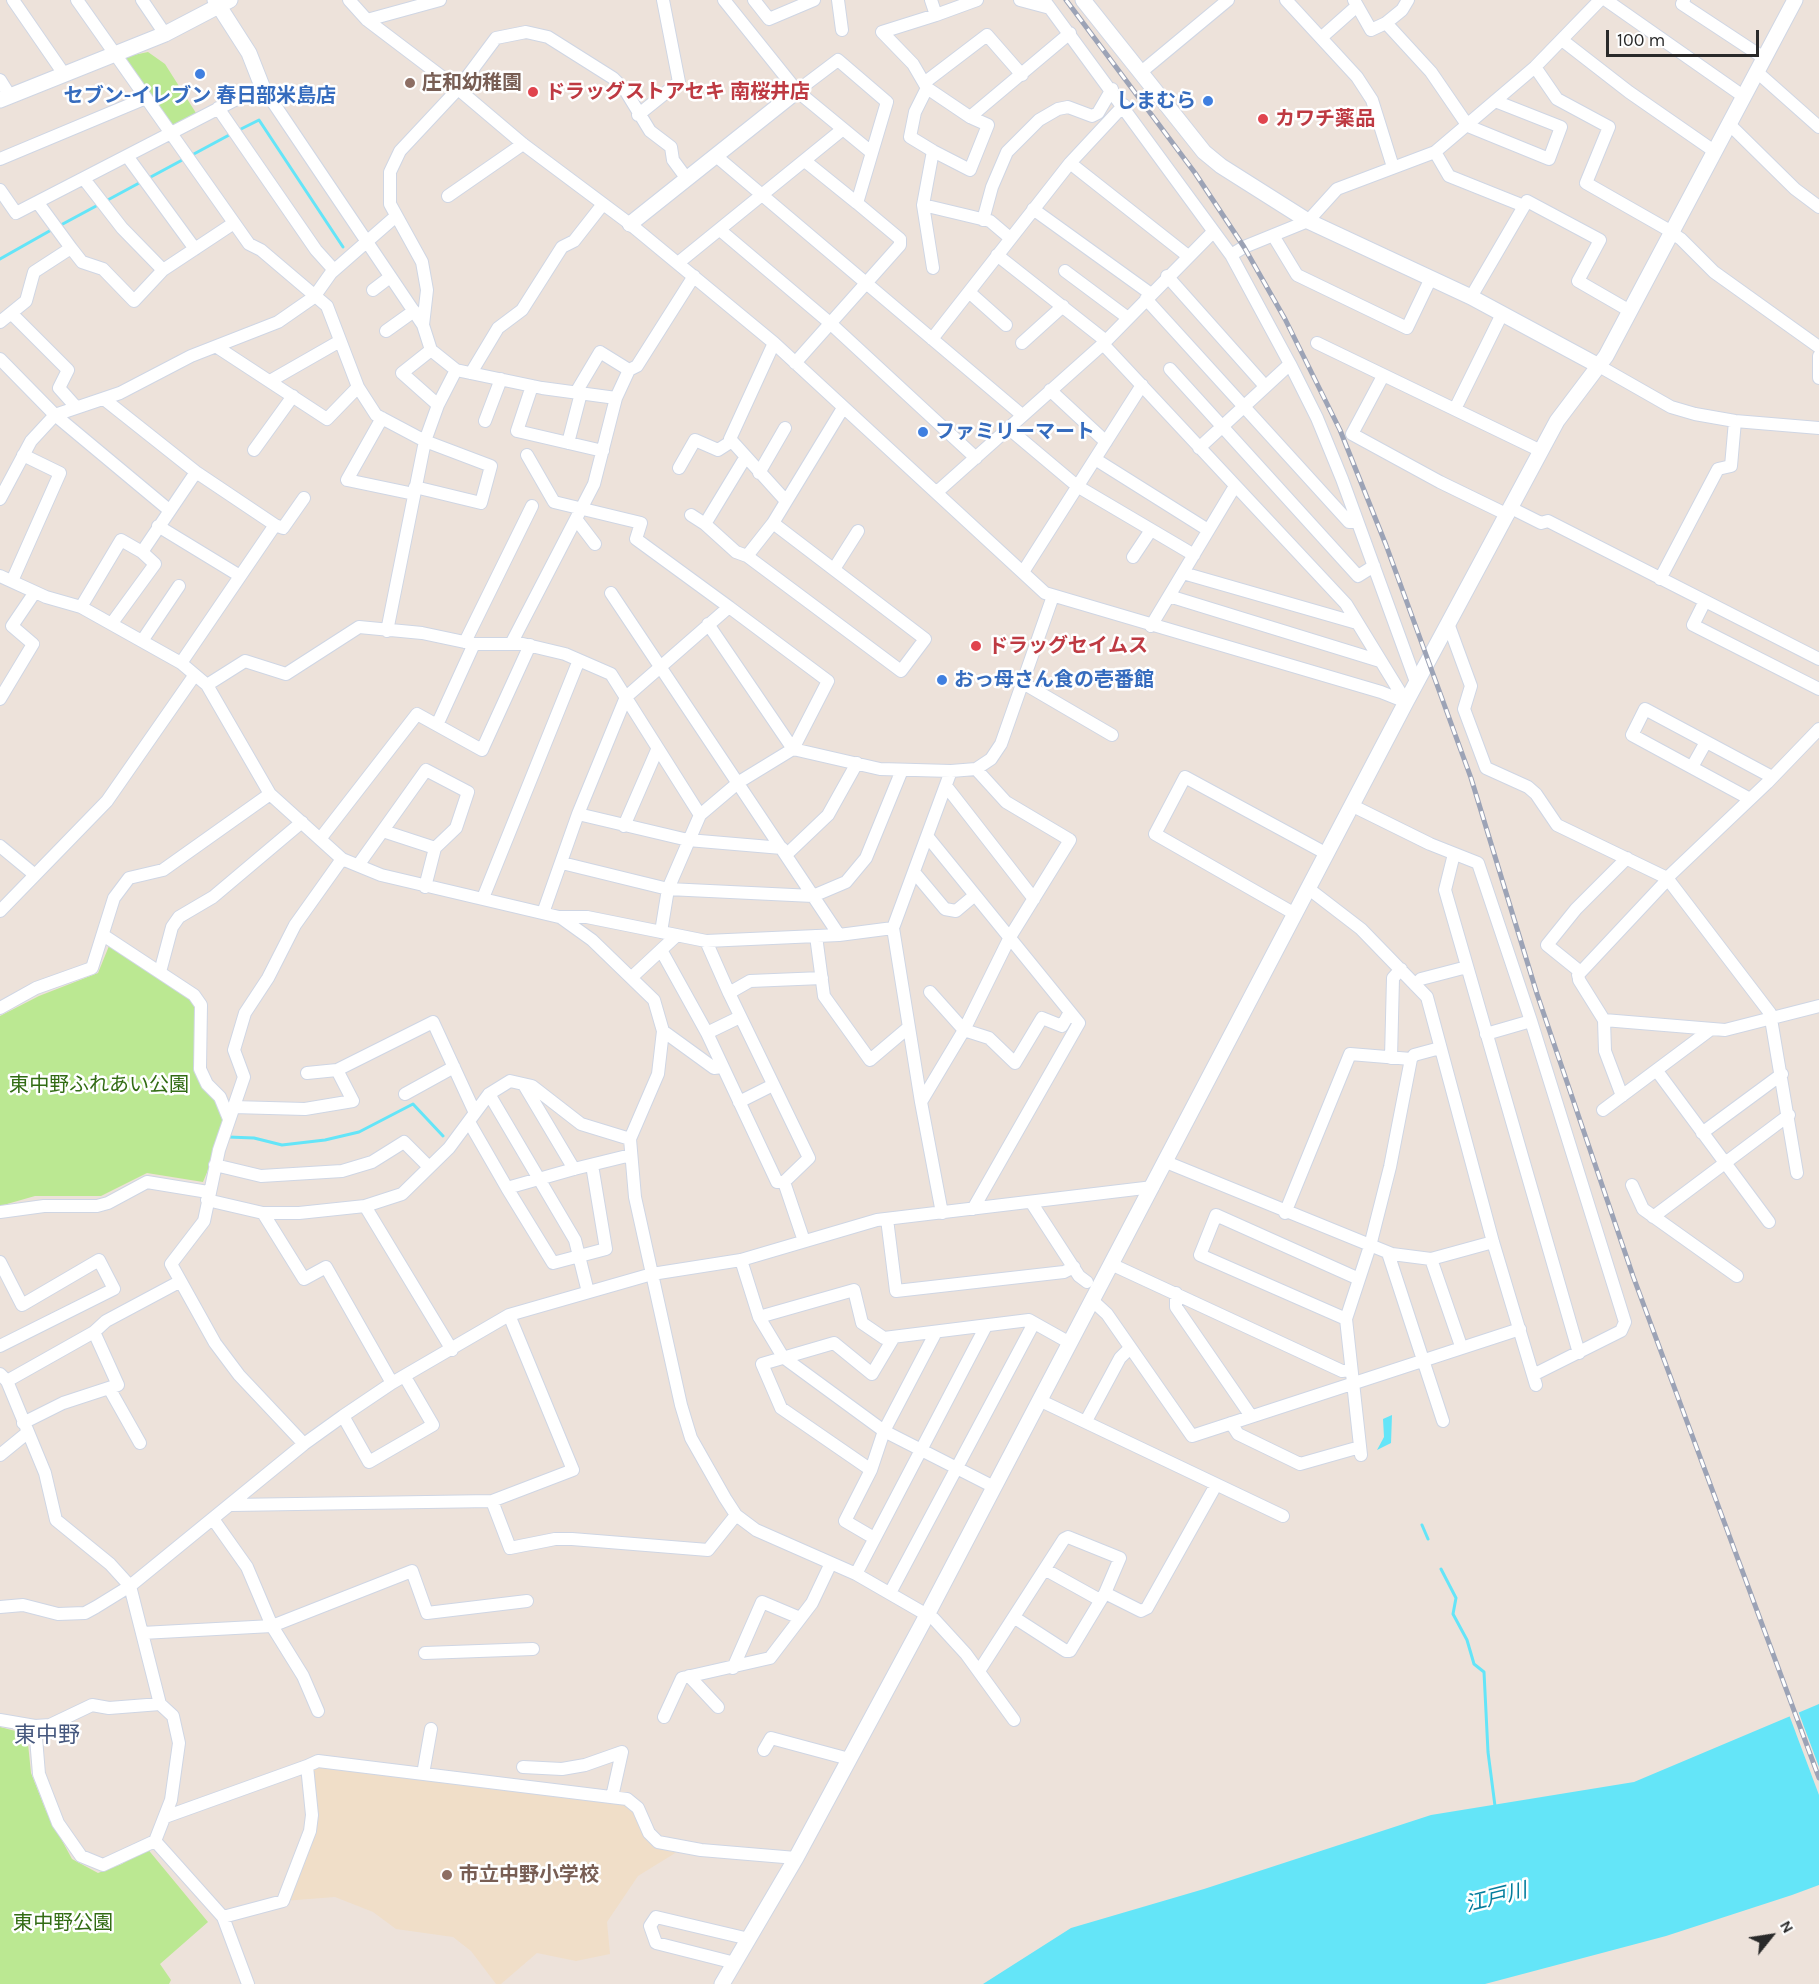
<!DOCTYPE html>
<html>
<head>
<meta charset="utf-8">
<style>
  body { margin:0 }
  #map { position:relative; width:1819px; height:1984px; overflow:hidden; background:#ede2da; font-family:Karla,sans-serif }
  canvas { display:block }
  .north { position:absolute; left:1741px; top:1906px; width:60px; height:60px; -webkit-text-stroke:4px #fff; paint-order:stroke; rotate:60deg; font-size:16px; font-weight:700; line-height:24px; text-align:center; color:#292929 }
  .north::after { content:''; display:block; margin:auto; width:21px; height:27px; background:#292929; clip-path:polygon(50% 0,100% 100%,50% 72%,0 100%) }
  .scale { position:absolute; left:1606px; top:30px; width:153px; height:27px; box-sizing:border-box; border:3px solid #292929; border-top:0; padding-left:8px; font-size:18px; line-height:21px; white-space:nowrap; color:#292929; -webkit-text-stroke:4px #fff; paint-order:stroke }
</style>
</head>
<body>
<div id="map">
<canvas width="1819" height="1984"></canvas>
<div class="north">N</div>
<div class="scale">100 m</div>
</div>
<script>
const context = document.querySelector('canvas').getContext('2d');
context.lineJoin = 'round';
function fill(path, color) { context.fillStyle = color; context.fill(path, 'evenodd'); }
const toPath = rows => new Path2D(rows.map(r => 'M' + r).join(''));
function stroke(path, color, width, dash) { context.strokeStyle = color; context.lineWidth = width; context.lineCap = dash ? 'butt' : 'round'; context.setLineDash(dash || []); context.stroke(path); }
function write(font, color, halo, rows, align = 'center') {
  context.font = font + ' Karla,"Noto Sans JP",sans-serif'; context.lineWidth = 5; context.setLineDash([]); context.textBaseline = 'middle'; context.strokeStyle = halo; context.fillStyle = color; for (const [text, x, y, turn = 0] of rows) {
    context.save(); context.translate(x, y); context.rotate((+turn || 0) * Math.PI / 180); context.textAlign = isNaN(turn) ? turn : align; if (halo) context.strokeText(text, 0, 0); context.fillText(text, 0, 0); context.restore();
  }
}
const education = toPath([
  [318,1761,627,1799,649,1833,685,1847,638,1876,607,1922,610,1954,576,1961,537,1953,501,1984,496,1984,471,1951,453,1937,396,1929,373,1912,335,1897,283,1901,310,1831,308,1774]
]);
const green = toPath([
  [148,52,165,64,196,113,173,126,124,57],
  [109,946,201,1005,197,1078,229,1119,203,1182,147,1173,101,1196,35,1196,0,1206,0,1016,39,996,98,973],
  [0,1727,27,1734,31,1773,46,1811,72,1859,98,1873,122,1864,146,1847,208,1922,160,1964,171,1980,169,1984,0,1984]
]);
const water = toPath([
  [1392,1415,1391,1443,1377,1450,1384,1437,1383,1419],
  [1819,1704,1819,1885,1792,1895,1666,1936,1485,1984,983,1984,1071,1928,1204,1889,1431,1815,1634,1782]
]);
const pier = toPath([
  [1797,1708,1819,1767,1819,1795,1788,1712]
]);
const stream = toPath([
  [237,131,259,120,343,247],
  [192,155,231,134],
  [147,179,186,158],
  [104,202,141,182],
  [59,226,98,205],
  [0,259,53,229],
  [228,1137,254,1138,282,1145,325,1140,359,1132,413,1104,443,1136],
  [1422,1525,1428,1539],
  [1441,1569,1456,1598,1453,1614,1467,1640,1474,1664,1484,1672,1488,1752,1495,1806]
]);
const minor = toPath([
  [13,0,64,74],
  [77,0,249,244,261,250,327,306,358,387,376,415,425,441,491,466,481,503,415,487],
  [142,0,165,34],
  [349,0,367,20,458,89,523,144,630,224,774,343,1045,593,1381,692,1406,702],
  [724,0,797,91,871,152],
  [754,0,769,19,814,0],
  [838,0,842,30],
  [931,0,936,15,882,32,913,64,927,88,970,117,1070,33],
  [1020,0,1050,8],
  [1044,0,1231,255,1290,364,1317,418,1342,479,1416,682],
  [1286,0,1357,77,1372,100,1393,167],
  [1354,0,1371,30,1386,23,1431,72,1468,126,1549,159,1561,127,1495,101],
  [1606,0,1743,96],
  [1684,0,1682,4,1764,58],
  [936,15,977,0],
  [367,20,440,0],
  [1386,23,1402,10,1408,0],
  [1322,37,1357,6],
  [1562,40,1629,92,1714,151],
  [1535,67,1557,99,1609,127,1586,183,1672,232],
  [1757,72,1819,127],
  [1140,73,1228,0],
  [0,80,10,96],
  [924,83,987,35,1022,75],
  [927,88,915,112,910,137,933,151,923,205,933,268],
  [218,108,316,250,334,270],
  [638,115,679,82,663,0],
  [1729,124,1795,189,1819,207],
  [933,151,970,170,988,125,970,117],
  [1435,152,1449,176,1524,206],
  [127,156,195,249],
  [716,156,1022,415],
  [0,159,146,98],
  [805,161,857,203],
  [1070,163,1188,256],
  [84,179,122,228,163,270],
  [0,190,16,213,262,86,423,325,431,350,456,370,542,388,616,398],
  [448,196,523,144],
  [923,205,990,221,1010,238],
  [1033,209,1151,294],
  [983,220,992,187,1007,152,1039,120,1058,109,1068,107,1092,116,1098,113,1112,89],
  [720,230,830,323,976,458],
  [1672,233,1681,239,1714,272,1819,347],
  [1274,237,1297,275,1407,328,1431,278],
  [71,248,82,262,103,269,134,301,163,270,234,223],
  [997,255,1106,341],
  [1231,255,1244,247,1308,221,1337,189,1435,152,1535,67,1600,0],
  [678,263,843,129],
  [1065,271,1128,318],
  [1167,276,1265,386],
  [373,290,390,277],
  [969,292,1006,325],
  [1471,297,1527,201,1600,240,1578,281,1630,311],
  [1146,299,1349,522,1357,522],
  [11,313,68,370,59,388,76,407],
  [0,322,26,301,34,272,71,248,38,203],
  [423,325,427,290,422,262,390,204,390,172,400,151,458,89,496,38,526,32,548,37,613,78,625,90,650,131,671,147,673,160,687,179],
  [386,331,414,311],
  [932,339,1070,163,1124,105],
  [774,343,730,439,786,501],
  [1022,343,1063,306],
  [1317,343,1541,451],
  [1103,344,1346,604,1406,702],
  [217,347,327,419,358,387],
  [431,350,402,373,438,405],
  [1819,356,1819,378],
  [0,359,55,415,169,510],
  [795,363,900,245,900,239,857,203,887,102,838,60,797,91],
  [1599,366,1671,407,1695,414,1735,421,1819,428],
  [1170,369,1358,576,1374,566],
  [471,373,498,328,522,310,562,247,574,241,603,204],
  [1383,376,1352,434,1440,482,1508,515],
  [270,381,340,341],
  [532,386,517,431,603,451],
  [1050,390,1106,442],
  [104,399,196,472,275,525,283,528,304,498],
  [1455,409,1502,314],
  [382,418,347,480,414,494],
  [485,421,501,379],
  [1008,428,1077,486,1194,555],
  [568,443,581,393,578,389,600,352,629,370],
  [1199,448,1290,364],
  [254,450,293,396],
  [527,455,554,502,641,523,636,539,729,607],
  [1095,459,1208,530],
  [679,468,695,440,718,450,732,441],
  [759,473,785,428],
  [937,492,1103,344,1212,233],
  [0,499,31,441,55,415,120,393,191,356,278,322,314,297,331,273,395,217],
  [1511,508,1541,523,1548,521,1819,659],
  [691,515,705,524,736,552,747,556,901,671,925,639,773,523,747,556],
  [576,519,595,544],
  [773,523,843,408],
  [705,524,745,458],
  [158,526,240,576],
  [1133,557,1151,530],
  [834,569,858,531],
  [1023,572,1142,385],
  [1183,573,1357,623],
  [0,576,46,597,81,607,181,663,207,685,270,794,342,859,381,875,559,917,587,917,706,941,839,935,893,928],
  [1660,579,1718,469,1731,466,1735,421],
  [12,581,60,473,23,455],
  [611,593,839,935],
  [1169,596,1380,661],
  [1704,603,1693,625,1819,689],
  [81,607,121,540,142,552],
  [112,623,155,564,142,552,196,472],
  [708,624,793,749,880,769,951,771,976,769,991,759,1001,744,1053,596],
  [1151,626,1235,486],
  [1449,626,1471,686,1464,709,1486,768,1528,787,1536,794,1557,825,1667,878,1770,1013,1797,1173],
  [387,631,425,441,438,405,456,370],
  [142,641,179,586],
  [465,642,532,506],
  [511,644,594,484,616,398,629,370,637,366,694,276],
  [181,663,275,525],
  [1023,683,1112,735],
  [207,685,245,661,286,674,359,627,422,633,474,644,523,644,565,654,611,674,700,815],
  [0,699,33,644,12,626,35,592],
  [437,725,474,644],
  [1692,767,1706,742],
  [946,786,1034,899],
  [1750,799,1632,735,1645,709,1772,777],
  [1353,806,1430,844,1478,863,1531,1021,1625,1322,1621,1331,1533,1375],
  [578,814,688,840,782,848],
  [624,826,657,750],
  [383,831,435,848],
  [927,836,1079,1023,973,1209],
  [320,839,417,714,482,750,530,645],
  [0,846,35,875],
  [787,854,828,815,857,763],
  [1454,854,1445,890,1579,1353],
  [562,863,668,889,813,896,846,882,866,858,902,770],
  [359,864,426,770,468,792,456,828,435,848,425,887],
  [914,872,945,909,956,911,975,895],
  [1667,878,1767,783,1819,729],
  [1309,889,1361,929,1427,997,1493,1242,1536,1385],
  [483,898,579,660],
  [0,911,107,801,194,676],
  [543,913,578,814,626,697,729,607,828,681,793,749,739,782,700,815,668,889,661,932],
  [1295,914,1155,834,1185,777,1327,854],
  [560,917,592,940,654,1000,663,1031,658,1074,630,1139,635,1197,681,1405,691,1438,725,1498,736,1515,756,1530,856,1574,934,1619,966,1654,1014,1720],
  [103,935,194,995,201,1005,200,1069,207,1084,220,1097,229,1119],
  [676,936,661,950,707,1033,777,1182,784,1182,804,1241],
  [816,936,824,996,870,1060,909,1027],
  [706,941,729,993,809,1158,784,1182],
  [160,972,172,927,179,917,213,897,302,822],
  [1578,975,1668,879],
  [632,977,661,950],
  [1415,985,1421,979,1467,967],
  [930,992,964,1030,989,1038,1015,1063,1042,1018,1062,1026,1070,1012],
  [729,993,750,981,822,978],
  [0,1008,36,988,92,968,114,898,129,878,163,870,270,794],
  [1604,1020,1725,1030,1819,1006],
  [663,1031,714,1068,722,1067],
  [707,1033,740,1017],
  [1486,1034,1531,1021],
  [1391,1058,1393,978,1401,969],
  [337,1070,433,1022,475,1113],
  [1657,1071,1769,1222],
  [524,1085,574,1169],
  [405,1094,454,1067],
  [489,1094,575,1240,588,1292],
  [1622,1096,1605,1051,1604,1020,1579,980,1578,970,1547,945,1576,909,1627,858],
  [739,1102,773,1085],
  [921,1102,893,928,951,771],
  [233,1107,305,1109,353,1101,337,1070,307,1073],
  [1603,1110,1710,1030],
  [469,1122,507,1188],
  [1702,1133,1782,1074],
  [1166,1162,1392,1254,1431,1259,1493,1242],
  [215,1165,261,1176,342,1171,372,1162,404,1142,429,1167],
  [592,1165,606,1249,553,1263,507,1188,574,1169,631,1155],
  [1632,1185,1643,1209,1737,1276],
  [207,1200,263,1213,299,1213,365,1206,402,1194,449,1148,489,1094,510,1081,532,1086,581,1124,630,1139],
  [1031,1202,1079,1276,1087,1282],
  [365,1206,452,1350],
  [0,1212,44,1206,97,1206,108,1203,147,1182,208,1192],
  [263,1213,304,1279,326,1267,392,1383],
  [942,1213,921,1102,964,1030,1010,937,1070,840,1006,802,976,769],
  [1285,1213,1350,1054,1411,1059],
  [1653,1217,1789,1115],
  [887,1219,896,1291,1064,1272,1074,1267],
  [1388,1253,1443,1421],
  [1431,1259,1461,1346],
  [741,1260,759,1317,783,1357,884,1431,994,1487],
  [0,1262,22,1305,99,1260,114,1289,0,1346],
  [1113,1265,1342,1371,1350,1370],
  [1176,1293,1176,1307,1251,1416],
  [1094,1302,1107,1314,1192,1436,1520,1329],
  [759,1317,854,1290,862,1323,884,1338,1029,1320,1070,1343],
  [1346,1319,1200,1255,1216,1215,1359,1279],
  [0,1374,7,1381,45,1473,56,1520,110,1564,130,1586,160,1704,173,1716,179,1743,171,1800,155,1841,223,1917,248,1984],
  [7,1381,94,1332,106,1321,179,1282],
  [109,1388,140,1443],
  [1039,1400,1283,1516],
  [343,1416,369,1462,433,1425,405,1377],
  [1086,1421,1120,1358,1130,1348],
  [23,1423,63,1403,118,1385,94,1332],
  [1231,1423,1238,1434,1300,1464,1360,1447],
  [304,1444,239,1375,215,1343,171,1264,204,1221,219,1150,244,1077,234,1050,245,1013,268,978,295,925,342,859],
  [0,1455,27,1433],
  [1361,1455,1346,1319,1370,1246,1390,1167,1411,1059,1414,1055,1440,1048],
  [871,1470,884,1431,936,1332],
  [492,1501,510,1548,555,1539,572,1539,708,1550,736,1515],
  [231,1505,492,1501,573,1470,509,1315],
  [213,1519,247,1567,272,1626,303,1676,318,1711],
  [874,1538,845,1521,871,1470,781,1408,762,1364,834,1343,872,1374,894,1337],
  [1046,1570,1100,1600],
  [856,1574,986,1326],
  [890,1593,1034,1323],
  [1105,1593,1141,1611,1147,1608,1216,1485],
  [0,1607,23,1605,58,1614,85,1613,96,1607,130,1586,304,1444,343,1416,392,1383,509,1315,652,1274,741,1260,877,1220,1153,1187],
  [142,1633,272,1626,412,1571,427,1613,527,1601],
  [425,1653,533,1649],
  [733,1668,762,1602,800,1618],
  [979,1671,1064,1539,1068,1537,1120,1558,1105,1593,1070,1651,1066,1651,1015,1618],
  [689,1676,718,1707],
  [664,1717,682,1678,770,1658,812,1603,831,1563],
  [0,1720,35,1726,50,1725,92,1705,109,1708,160,1704],
  [35,1726,39,1774,58,1823,81,1856,103,1865,155,1841],
  [764,1750,771,1738,849,1759],
  [523,1767,562,1769,585,1765,622,1752,612,1797],
  [423,1774,431,1729],
  [165,1817,307,1766],
  [223,1917,283,1901,310,1831,312,1815,307,1766,318,1761,627,1799,638,1808,649,1833,658,1842,701,1850,796,1858],
  [735,1963,656,1943,650,1926,656,1917,749,1939]
]);
const tertiary = toPath([
  [215,0,249,53,262,86],
  [1083,0,1204,152,1221,166,1308,221,1471,297,1599,366],
  [0,100,165,34,230,0],
  [630,224,797,91],
  [722,1984,796,1858,927,1615,1406,702,1557,421,1606,356,1795,0]
]);
const rail = toPath([
  [1066,0,1195,173,1244,247,1285,319,1340,430,1386,545,1471,778,1537,994,1633,1276,1819,1778]
]);
const markers = [
  [200,74,6,"#3f7fe0"],
  [410,83,6,"#8d6e63"],
  [533,92,6,"#e0444e"],
  [1208,101,6,"#3f7fe0"],
  [1263,119,6,"#e0444e"],
  [923,432,6,"#3f7fe0"],
  [976,646,6,"#e0444e"],
  [942,680,6,"#3f7fe0"],
  [447,1875,6,"#8d6e63"]
];
const educationNames = [
  ["庄和幼稚園",422,83],
  ["市立中野小学校",459,1875]
];
const healthNames = [
  ["ドラッグストアセキ 南桜井店",545,92],
  ["カワチ薬品",1275,119],
  ["ドラッグセイムス",988,646]
];
const shopNames = [
  ["セブン-イレブン 春日部米島店",200,96,"center"],
  ["しまむら",1196,101,"right"],
  ["ファミリーマート",935,432],
  ["おっ母さん食の壱番館",954,680]
];
const parkNames = [
  ["東中野ふれあい公園",99,1085],
  ["東中野公園",63,1923]
];
const waterNames = [
  ["江戸川",1496,1898,-14]
];
const quarterNames = [
  ["東中野",47,1736]
];
fill(education, '#f0dec8');
fill(green, '#bbe892');
fill(water, '#64e5f8');
fill(pier, '#ede2da');
stroke(stream, '#64e5f8', 3);
stroke(minor, '#cfd6e4', 14);
stroke(tertiary, '#cfd6e4', 17);
stroke(minor, '#fff', 12);
stroke(tertiary, '#fff', 15);
stroke(rail, '#9ca3b6', 5);
stroke(rail, '#fff', 3, [9]);
for (const [x, y, r, color] of markers) { const dot = new Path2D(); dot.arc(x, y, r, 0, 2 * Math.PI); context.fillStyle = color; context.fill(dot); stroke(dot, '#fff', 2); }
write('bold 20px', '#785e54', '#fff', educationNames, 'left');
write('bold 20px', '#be3a42', '#fff', healthNames, 'left');
write('bold 20px', '#366cbe', '#fff', shopNames, 'left');
write('20px', '#326c14', '#fff', parkNames);
write('italic 21px', '#047d9d', '#fff', waterNames);
write('22px', '#46587e', '#fff', quarterNames);
</script>
</body>
</html>
